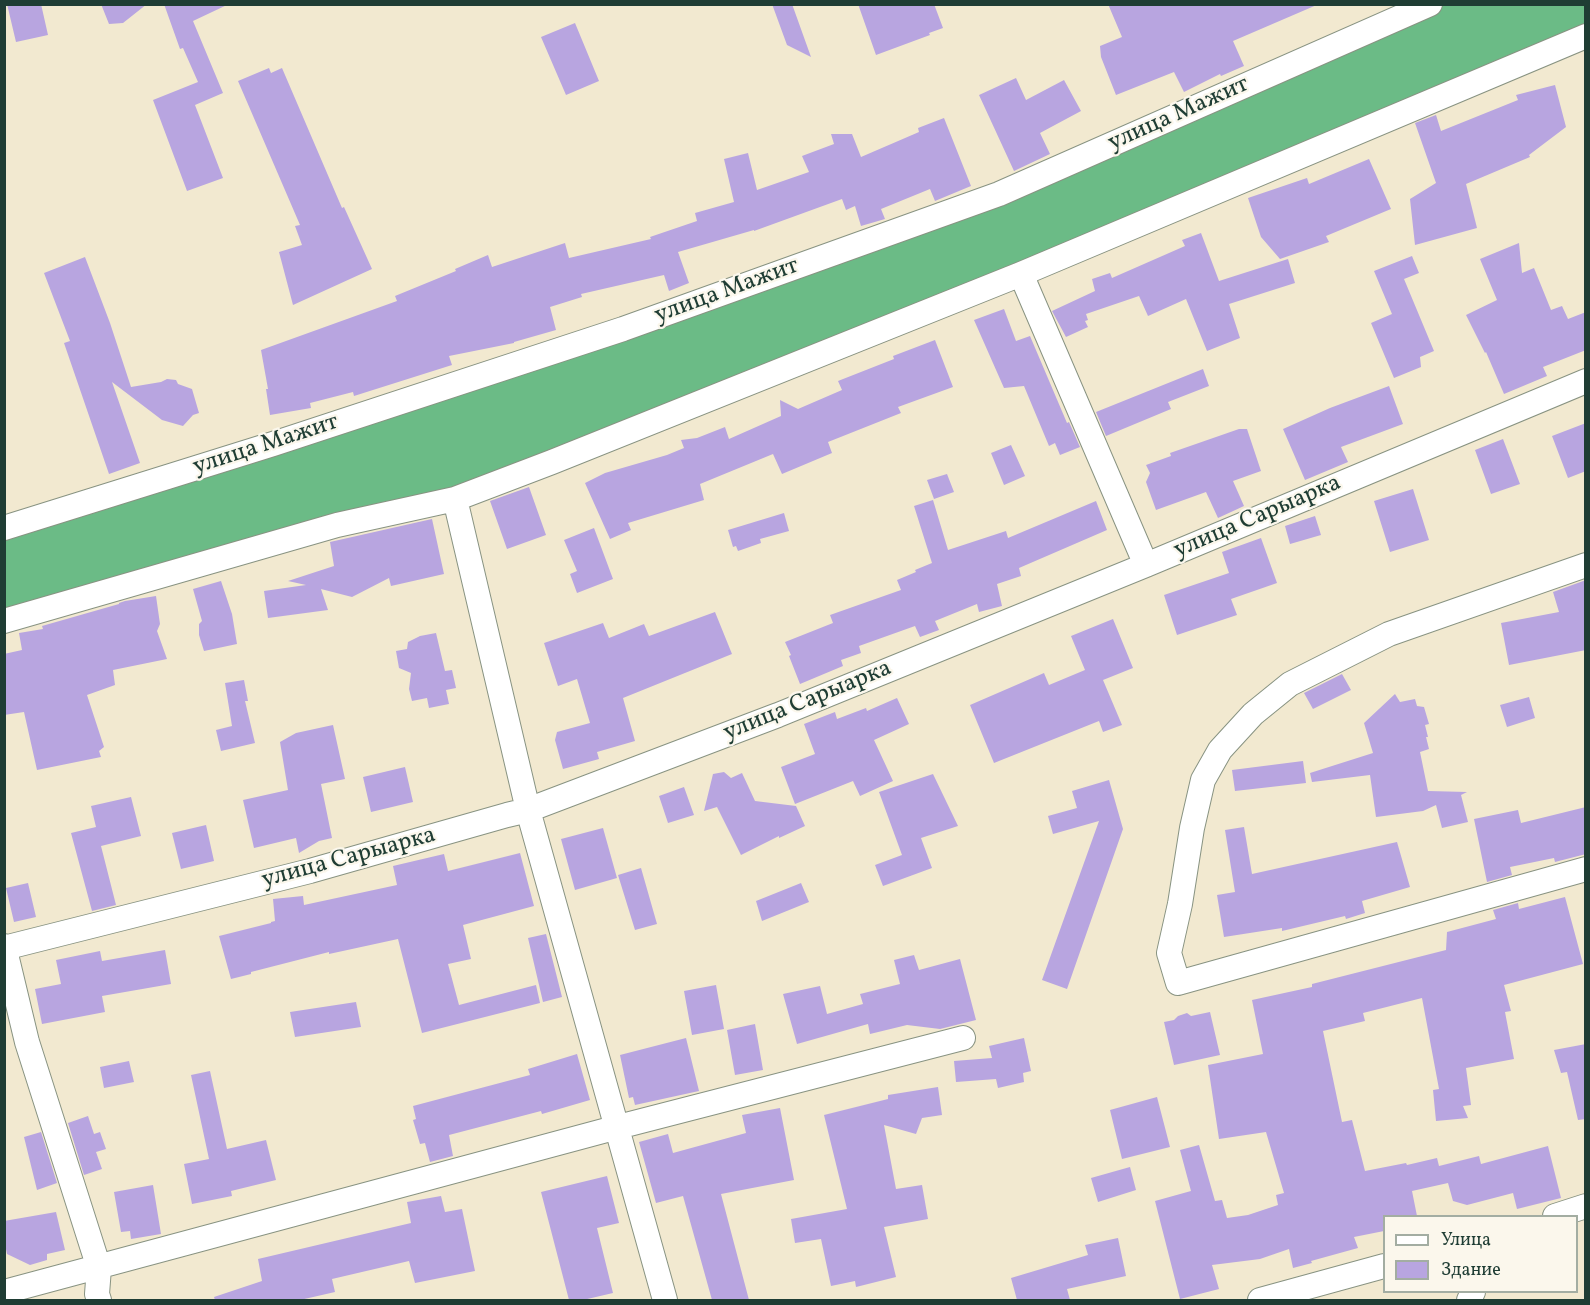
<!DOCTYPE html>
<html>
<head>
<meta charset="utf-8">
<style>
  body { margin:0 }
  #map { position:relative; width:1590px; height:1305px; overflow:hidden; background:#f2e9d0; font-family:Vollkorn,serif }
  canvas { display:block }
  .frame { position:absolute; inset:0; border:6px solid #1f3d34; pointer-events:none }
  .legend { position:absolute; left:1383px; top:1215px; width:195px; height:78px; box-sizing:border-box; background:#fbf7ec; border:2px solid #a3ada2; margin:0; padding:8px 10px; list-style:none; font-size:18px; color:#1f3d34 }
  .legend li { display:flex; align-items:center; gap:12px; height:30px }
  .legend b { width:30px; border:2px solid #a3ada2 }
</style>
</head>
<body>
<div id="map">
<canvas width="1590" height="1305"></canvas>
<div class="frame"></div>
<ul class="legend">
<li><b style="height:8px;background:#fff"></b>Улица</li>
<li><b style="height:16px;background:#b8a5e0"></b>Здание</li>
</ul>
</div>
<script>
const context = document.querySelector('canvas').getContext('2d');
context.lineJoin = 'round';
function fill(path, color) { context.fillStyle = color; context.fill(path, 'evenodd'); }
const toPath = rows => new Path2D(rows.map(r => 'M' + r).join(''));
function stroke(path, color, width, dash) { context.strokeStyle = color; context.lineWidth = width; context.lineCap = dash ? 'butt' : 'round'; context.setLineDash(dash || []); context.stroke(path); }
function write(font, color, halo, rows, align = 'center') {
  context.font = font + ' Vollkorn,serif'; context.lineWidth = 4.5; context.setLineDash([]); context.textBaseline = 'middle'; context.strokeStyle = halo; context.fillStyle = color; for (const [text, x, y, turn = 0] of rows) {
    context.save(); context.translate(x, y); context.rotate((+turn || 0) * Math.PI / 180); context.textAlign = isNaN(turn) ? turn : align; if (halo) context.strokeText(text, 0, 0); context.fillText(text, 0, 0); context.restore();
  }
}
const forest = toPath([
  [1433,5,1585,5,1585,42,458,489,5,617,4,532,997,192]
]);
const building = toPath([
  [7,4,41,4,48,35,16,42],
  [101,4,147,4,123,23,109,24],
  [164,4,229,4,193,21,223,93,195,105,223,178,187,191,153,100,198,82,183,48,180,49],
  [772,4,792,4,811,57,787,45],
  [858,4,934,4,943,28,929,33,930,35,876,55],
  [1108,4,1319,4,1233,41,1244,66,1221,76,1220,74,1184,92,1174,72,1116,95,1101,57,1100,46,1122,37],
  [575,23,599,81,566,95,541,37],
  [269,68,271,73,282,68,342,208,344,207,372,269,293,305,279,252,302,245,295,226,300,225,238,81],
  [1016,78,1026,100,1064,80,1081,111,1040,133,1050,154,1014,171,979,95],
  [1555,85,1566,127,1529,155,1530,157,1466,184,1477,228,1415,245,1410,199,1436,183,1415,123,1436,115,1441,131,1518,100,1516,95],
  [944,118,971,186,935,201,930,189,881,209,885,219,861,226,855,206,846,210,842,199,754,231,754,230,678,252,689,283,669,291,664,275,581,294,582,297,550,307,556,330,514,342,514,343,449,356,452,365,354,396,353,392,310,403,311,408,270,415,266,389,268,389,261,350,397,301,395,296,456,271,455,269,488,255,492,267,565,243,569,258,651,239,650,237,697,221,695,213,734,202,724,159,748,153,757,190,809,172,802,156,834,144,831,134,852,134,861,157,919,132,918,128],
  [1369,159,1391,209,1326,236,1329,242,1280,259,1261,237,1248,198,1307,178,1309,184],
  [1201,233,1219,281,1288,259,1295,283,1229,304,1240,338,1207,351,1186,299,1148,316,1139,296,1086,314,1088,320,1085,321,1088,327,1066,337,1052,311,1095,291,1092,279,1110,273,1112,278,1185,246,1182,240],
  [1519,243,1522,273,1534,268,1551,310,1562,306,1568,319,1586,312,1586,350,1543,367,1547,376,1504,394,1486,352,1485,353,1466,315,1497,300,1480,259],
  [1412,256,1419,273,1404,279,1434,351,1420,357,1421,367,1394,378,1371,323,1392,314,1374,271],
  [85,257,110,323,131,387,161,382,167,379,176,380,178,384,192,389,199,413,193,415,183,426,162,420,112,382,140,463,109,474,64,343,70,341,44,273],
  [1004,309,1016,341,1030,336,1067,423,1069,422,1080,447,1060,455,1055,443,1049,446,1024,386,1004,388,974,320],
  [935,340,953,387,898,407,901,413,828,442,832,453,782,474,773,454,700,484,704,500,628,523,631,530,610,539,585,483,605,473,667,455,684,448,681,440,697,438,725,427,729,439,781,416,780,400,798,409,842,390,838,381,894,359,893,356],
  [1203,369,1209,386,1168,402,1171,409,1106,436,1096,412],
  [1389,386,1403,424,1341,447,1348,462,1305,480,1283,429,1330,408],
  [1586,423,1586,471,1568,478,1552,436],
  [1239,429,1247,429,1261,471,1233,481,1244,506,1218,518,1206,492,1156,510,1146,482,1150,473,1146,465,1171,456,1170,453],
  [1503,439,1520,484,1491,494,1475,450],
  [1011,445,1025,476,1004,485,991,453],
  [947,474,954,492,934,499,927,480],
  [529,487,546,535,507,549,490,501],
  [1413,489,1429,540,1390,552,1374,501],
  [933,500,948,550,1006,531,1008,538,1096,501,1107,530,1019,568,1021,576,997,584,1002,606,979,612,977,604,935,621,939,630,920,637,915,626,859,646,861,653,841,660,843,666,800,684,789,656,791,655,785,642,833,623,830,615,901,590,897,580,916,572,915,570,932,563,914,506],
  [784,513,789,531,760,539,761,543,738,551,736,546,733,547,728,530],
  [1315,516,1321,535,1290,544,1285,526],
  [432,519,444,574,391,586,389,578,352,597,321,589,328,610,268,618,264,591,306,585,288,581,334,566,330,542],
  [594,528,613,579,577,593,570,574,577,571,564,540],
  [1261,538,1277,583,1231,599,1237,615,1177,635,1164,595,1229,573,1222,552],
  [1586,580,1586,650,1509,665,1501,623,1559,612,1553,592],
  [221,581,232,614,237,644,204,651,199,635,199,624,202,621,193,589],
  [156,596,160,624,157,631,167,659,113,670,115,685,87,695,104,747,99,751,101,757,37,770,24,712,4,715,4,654,22,650,19,633,43,629,42,626,119,604,119,603,125,601],
  [715,612,732,654,623,698,635,741,597,752,599,759,563,769,555,740,557,732,590,723,577,679,558,686,544,643,603,623,609,638,644,624,649,636],
  [1113,619,1133,668,1103,680,1122,725,1103,732,1099,721,994,763,970,705,1044,673,1049,685,1085,670,1071,636],
  [436,633,445,671,452,670,456,688,446,690,449,704,429,708,427,698,412,701,409,689,411,673,399,668,396,651,407,649,408,642,420,636],
  [1342,674,1351,690,1313,709,1304,693],
  [244,680,248,701,245,701,255,743,221,751,216,730,232,726,225,683],
  [1395,694,1400,702,1415,699,1417,706,1424,707,1429,724,1425,725,1428,737,1426,737,1429,749,1420,752,1428,791,1467,792,1461,795,1468,822,1442,828,1436,805,1423,811,1376,817,1370,775,1312,782,1310,773,1373,753,1364,723],
  [1529,697,1535,718,1507,727,1500,705],
  [897,698,909,724,874,740,893,781,860,796,853,781,795,804,781,767,815,754,804,724,835,712,837,719,866,708,867,711],
  [333,725,345,779,321,784,332,838,319,841,299,853,296,838,254,848,243,800,288,790,280,742,296,733],
  [1303,761,1306,783,1235,791,1232,770],
  [405,767,413,802,371,812,363,777],
  [724,772,731,778,742,773,755,801,796,806,805,826,779,838,779,836,741,855,717,807,704,811,713,774],
  [933,774,958,826,921,838,932,868,883,886,875,865,902,855,879,792],
  [1109,780,1123,829,1067,989,1042,980,1099,821,1053,834,1048,816,1077,808,1072,791],
  [684,787,694,815,668,823,659,796],
  [131,797,141,836,101,846,116,905,92,911,71,833,96,827,91,806],
  [1586,807,1586,854,1555,862,1554,858,1510,867,1512,875,1487,882,1474,819,1518,810,1521,823],
  [206,825,214,861,181,869,172,833],
  [1244,827,1252,874,1397,842,1410,887,1362,901,1365,913,1346,919,1345,916,1282,931,1282,928,1224,937,1217,895,1235,892,1225,830],
  [603,828,617,878,575,890,561,839],
  [520,853,534,906,463,925,471,959,448,964,459,1005,536,985,540,1003,422,1033,398,939,329,954,329,952,251,972,251,974,231,979,219,936,271,923,271,922,275,921,273,899,303,896,304,905,397,885,393,866,444,854,448,871],
  [641,868,657,924,635,930,618,875],
  [28,883,36,917,14,922,6,888],
  [801,883,809,902,762,921,756,901],
  [1565,897,1583,964,1504,985,1511,1011,1505,1012,1514,1059,1466,1068,1471,1105,1463,1106,1468,1118,1436,1121,1433,1090,1439,1089,1422,998,1363,1013,1365,1021,1323,1031,1342,1122,1352,1120,1365,1171,1406,1163,1407,1165,1437,1158,1439,1166,1479,1156,1481,1164,1548,1146,1561,1198,1517,1209,1513,1193,1467,1205,1453,1201,1448,1183,1412,1191,1417,1216,1384,1216,1384,1231,1354,1237,1358,1248,1311,1261,1312,1263,1293,1268,1289,1249,1260,1259,1212,1265,1219,1289,1180,1299,1155,1201,1191,1191,1180,1150,1199,1145,1215,1201,1222,1200,1227,1218,1248,1215,1278,1205,1276,1195,1284,1193,1266,1132,1219,1139,1208,1065,1263,1054,1252,1000,1312,987,1312,984,1446,950,1447,932,1496,919,1493,910,1518,903,1519,909],
  [546,934,562,997,543,1002,528,938],
  [165,950,171,984,102,996,105,1012,42,1024,35,989,61,984,56,960,100,951,102,961],
  [914,955,919,970,960,959,976,1020,940,1029,907,1025,870,1034,868,1024,797,1044,783,994,820,986,827,1014,863,1004,860,994,900,984,894,960],
  [716,985,724,1029,692,1035,684,991],
  [356,1002,361,1027,295,1037,290,1012],
  [1210,1012,1220,1055,1174,1065,1164,1022,1174,1020,1178,1016,1187,1013,1191,1016],
  [755,1024,763,1070,735,1075,727,1030],
  [686,1038,699,1091,635,1105,633,1097,629,1098,620,1055],
  [1024,1038,1031,1071,1023,1073,1024,1082,998,1088,996,1079,956,1082,954,1061,992,1058,989,1046],
  [1586,1044,1586,1119,1578,1120,1567,1072,1561,1073,1554,1050],
  [577,1054,590,1100,542,1114,541,1111,449,1135,453,1156,430,1162,425,1143,420,1144,413,1120,416,1119,413,1106,530,1075,528,1069],
  [129,1061,134,1082,104,1088,100,1067],
  [210,1071,227,1149,266,1140,276,1180,231,1191,232,1196,192,1204,184,1164,209,1159,191,1075],
  [938,1087,942,1115,922,1118,916,1134,884,1125,896,1189,922,1185,928,1219,884,1227,896,1277,856,1287,855,1281,831,1286,821,1239,795,1243,791,1219,847,1209,824,1115,888,1099,888,1095],
  [1157,1097,1170,1147,1122,1159,1110,1110],
  [780,1108,794,1180,721,1194,749,1300,712,1300,683,1196,656,1203,639,1142,668,1134,673,1153,746,1133,742,1115],
  [88,1116,94,1134,100,1132,106,1149,96,1152,102,1169,84,1175,68,1123],
  [41,1132,57,1183,37,1190,24,1137],
  [1130,1167,1136,1190,1098,1202,1091,1178],
  [607,1176,619,1223,597,1228,613,1293,583,1300,569,1300,541,1192],
  [153,1185,161,1234,131,1239,130,1231,121,1232,114,1192],
  [441,1196,445,1212,462,1209,475,1271,415,1283,409,1261,332,1279,335,1292,300,1300,215,1300,214,1297,262,1281,258,1259,411,1223,407,1202],
  [56,1212,65,1250,47,1254,47,1260,30,1265,7,1254,4,1239,4,1221],
  [1118,1238,1126,1276,1067,1289,1070,1300,1017,1300,1011,1278,1088,1255,1085,1245]
]);
const street = toPath([
  [1021,274,1146,565],
  [455,499,528,810,665,1300],
  [4,528,273,444,623,329,999,194,1430,4],
  [1586,565,1389,634,1290,684,1253,714,1220,750,1203,780,1192,828,1180,904,1169,953,1178,983,1586,869],
  [4,621,337,525,455,499,552,462,1021,274,1586,36],
  [4,946,27,1042,99,1268,97,1294,99,1300],
  [4,948,310,871,507,815,528,810,778,715,1146,565,1586,381],
  [1555,1216,1586,1206],
  [4,1292,618,1127,963,1038],
  [1260,1300,1384,1266],
  [1469,1300,1473,1292]
]);
const streetNames = [
  ["улица Мажит",1179,115,-24],
  ["улица Мажит",727,292,-20],
  ["улица Мажит",266,446,-18],
  ["улица Сарыарка",1258,518,-23],
  ["улица Сарыарка",808,702,-22],
  ["улица Сарыарка",349,859,-15]
];
fill(forest, '#6bbb86');
fill(building, '#b8a5e0');
stroke(street, '#889382', 26);
stroke(street, '#fff', 24);
write('24px', '#1f3d34', '#fbf7ec', streetNames);
</script>
</body>
</html>
